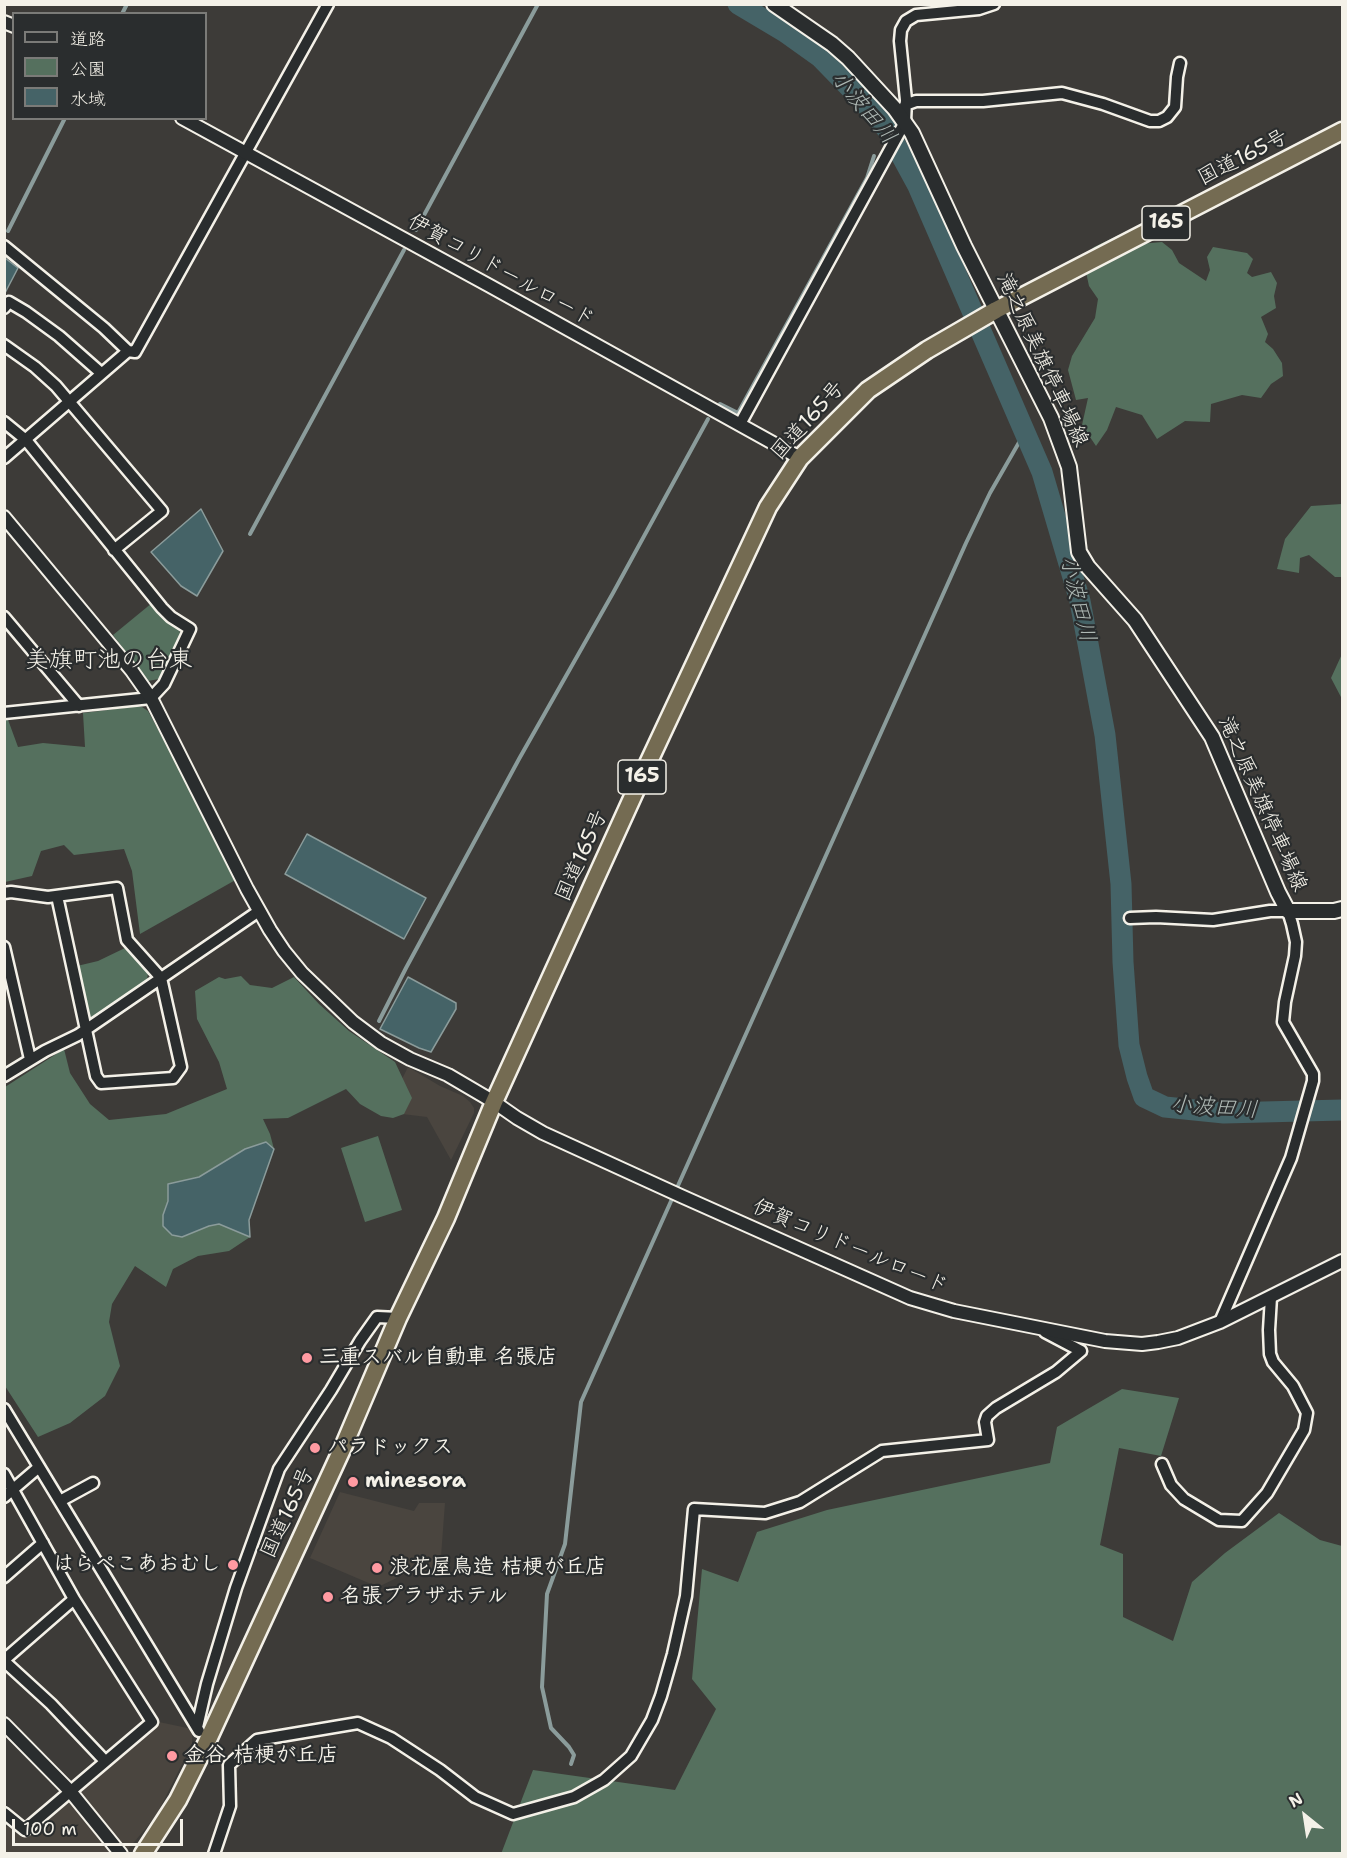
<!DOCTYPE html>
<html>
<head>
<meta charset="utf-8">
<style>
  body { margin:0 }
  #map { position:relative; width:1347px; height:1858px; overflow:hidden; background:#3d3b38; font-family:"Shantell Sans","Klee One",sans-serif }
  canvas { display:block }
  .frame { position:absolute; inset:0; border:6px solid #f4f1e8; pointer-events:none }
  .legend { position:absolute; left:12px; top:12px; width:195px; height:108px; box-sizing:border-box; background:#2a2d2e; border:2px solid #7b7b78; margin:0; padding:8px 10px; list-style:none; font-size:18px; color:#f4f1e8 }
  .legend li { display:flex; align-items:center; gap:12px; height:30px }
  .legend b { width:30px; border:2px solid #7b7b78 }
  .north { position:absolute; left:1275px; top:1786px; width:60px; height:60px; -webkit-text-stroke:4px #2a2d2e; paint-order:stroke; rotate:330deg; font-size:16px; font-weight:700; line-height:24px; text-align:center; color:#f4f1e8 }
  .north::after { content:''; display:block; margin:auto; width:21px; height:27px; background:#f4f1e8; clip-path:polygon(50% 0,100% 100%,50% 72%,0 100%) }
  .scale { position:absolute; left:12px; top:1819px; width:171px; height:27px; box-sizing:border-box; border:3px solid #f4f1e8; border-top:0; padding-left:8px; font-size:18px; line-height:21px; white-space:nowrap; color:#f4f1e8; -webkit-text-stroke:4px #2a2d2e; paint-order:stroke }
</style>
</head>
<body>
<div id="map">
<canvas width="1347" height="1858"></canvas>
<div class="frame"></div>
<ul class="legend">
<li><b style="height:8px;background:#2a2d2e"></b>道路</li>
<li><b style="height:16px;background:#55705e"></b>公園</li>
<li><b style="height:16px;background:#456367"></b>水域</li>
</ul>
<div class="north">N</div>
<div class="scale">100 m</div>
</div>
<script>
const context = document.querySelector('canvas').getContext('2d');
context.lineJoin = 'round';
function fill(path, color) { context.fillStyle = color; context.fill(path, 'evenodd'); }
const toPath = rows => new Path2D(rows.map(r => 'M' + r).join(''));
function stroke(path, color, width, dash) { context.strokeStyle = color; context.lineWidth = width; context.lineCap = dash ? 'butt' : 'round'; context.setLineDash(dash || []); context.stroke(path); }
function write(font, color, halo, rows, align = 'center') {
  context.font = font + ' "Shantell Sans","Klee One",sans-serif'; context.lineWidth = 4.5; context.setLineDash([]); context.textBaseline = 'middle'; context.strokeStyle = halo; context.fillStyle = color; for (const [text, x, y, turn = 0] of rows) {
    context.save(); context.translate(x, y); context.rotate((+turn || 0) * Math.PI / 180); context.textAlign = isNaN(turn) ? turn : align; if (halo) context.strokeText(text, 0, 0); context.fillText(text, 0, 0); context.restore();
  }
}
const built = toPath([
  [408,1067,440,1086,463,1096,470,1102,474,1108,474,1113,451,1160,427,1117,402,1114,411,1098,402,1079],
  [340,1492,414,1511,419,1503,445,1503,440,1570,409,1572,378,1587,310,1558],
  [159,1722,192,1729,192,1744,156,1816,125,1853,5,1854,5,1827,11,1826,25,1835]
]);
const green = toPath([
  [1119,235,1140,244,1162,242,1172,250,1179,263,1206,281,1210,270,1207,257,1213,247,1247,253,1253,259,1247,273,1252,277,1271,272,1277,283,1274,296,1276,308,1261,317,1268,334,1265,342,1273,349,1282,363,1283,376,1271,384,1261,398,1242,395,1211,404,1210,422,1185,421,1157,439,1142,415,1116,407,1107,430,1096,446,1082,425,1088,398,1076,400,1068,370,1072,356,1095,318,1098,299,1089,286,1083,258,1094,247],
  [1342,504,1342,577,1335,577,1309,555,1300,558,1299,573,1277,569,1285,539,1311,506],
  [152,603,179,630,181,636,159,679,148,681,113,635],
  [1342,654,1342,699,1331,678],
  [132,707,142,707,148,711,239,878,140,934,132,871,124,849,74,855,64,845,41,851,32,876,5,882,5,718,7,717,18,747,43,743,85,747,83,713],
  [125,948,148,972,147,981,91,1020,87,1017,77,966,98,961],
  [241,976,250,985,272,988,294,977,319,1004,349,1031,395,1062,412,1098,404,1114,393,1118,381,1116,360,1104,346,1089,288,1118,263,1119,270,1134,274,1149,266,1142,245,1149,199,1177,168,1184,168,1201,163,1215,182,1237,209,1226,219,1224,250,1237,229,1251,198,1256,173,1269,166,1287,135,1266,112,1304,109,1322,120,1366,105,1396,70,1423,38,1437,5,1386,5,1087,64,1049,70,1073,90,1104,109,1120,166,1114,227,1089,219,1062,197,1019,195,991,219,977,225,979],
  [378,1136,402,1210,365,1222,341,1148],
  [1122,1389,1179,1398,1161,1456,1119,1448,1100,1545,1123,1554,1123,1617,1173,1641,1192,1582,1225,1553,1279,1513,1320,1540,1342,1546,1342,1853,501,1854,533,1770,675,1790,716,1709,692,1679,702,1569,738,1582,757,1532,827,1510,1050,1463,1057,1427]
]);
const water = toPath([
  [5,258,18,268,5,293,5,258],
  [201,509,223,551,197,596,181,586,151,552,201,509],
  [307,834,426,898,404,939,285,874,307,834],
  [408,977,456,1003,456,1009,431,1052,419,1048,380,1029,408,977],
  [266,1142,274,1149,249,1220,250,1237,219,1224,209,1226,182,1237,172,1235,163,1226,163,1215,168,1201,168,1184,199,1177,245,1149,266,1142]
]);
const stream = toPath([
  [122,14,127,4],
  [416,230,538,4],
  [8,231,65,118],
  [720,404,738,413,867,178,874,156],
  [250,534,404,250],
  [379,1021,406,968,519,759,613,593,708,419],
  [571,1764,574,1755,569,1747,551,1728,542,1687,547,1594,565,1544,581,1402,966,543,990,493,1025,432]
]);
const river = toPath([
  [738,4,785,32,820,57,861,99,887,129,918,186,1042,472,1080,601,1105,735,1121,884,1123,962,1129,1045,1137,1077,1144,1097,1165,1107,1224,1113,1342,1110]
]);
const minor = toPath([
  [905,105,916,101,983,101,1062,93,1103,104,1150,121,1159,121,1167,117,1175,107,1177,77,1180,63],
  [4,246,104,328,128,351,135,352,328,4],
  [4,308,9,302,26,312,59,336,101,373],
  [4,345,35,367,56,386,162,511,114,550],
  [4,422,26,440,162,608,171,617,190,629,164,684,151,698,4,713],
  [740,424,905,122,906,100,900,41,901,30,906,21,916,15,979,9,994,4],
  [4,458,128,351],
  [4,617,79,706],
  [4,893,11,892,48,897,117,888,127,940,161,978,181,1067,173,1078,101,1083,96,1076,57,896],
  [1130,918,1156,917,1213,920,1270,911,1288,911,1292,924,1296,942,1295,956,1285,1002,1283,1022,1313,1074,1313,1081,1291,1158,1220,1322],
  [4,947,30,1059],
  [4,1076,45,1051,78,1035,259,911],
  [4,1409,199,1731],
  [1162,1464,1171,1485,1184,1499,1219,1520,1242,1521,1267,1493,1304,1430,1307,1413,1293,1386,1273,1362,1270,1354,1269,1330,1271,1297],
  [4,1474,74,1599,152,1722,25,1830,4,1813],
  [4,1497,39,1467],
  [60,1501,93,1483],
  [4,1577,43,1543],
  [4,1660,74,1599],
  [4,1661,51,1704,105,1761],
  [197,1727,207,1684,236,1588,279,1469,331,1390,360,1341,377,1317,398,1318],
  [214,1854,230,1806,229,1765,257,1740,358,1723,391,1738,440,1770,475,1797,513,1814,574,1797,604,1780,631,1756,652,1720,661,1696,673,1654,686,1596,694,1509,765,1513,800,1502,882,1451,988,1440,985,1422,987,1416,996,1408,1056,1372,1081,1351,1045,1332]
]);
const tertiary = toPath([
  [4,22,14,26],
  [182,118,490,286,800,458],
  [4,517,132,671,151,698,247,889,270,930,284,951,302,973,353,1022,381,1043,410,1059,448,1075,494,1102,517,1118,543,1133,681,1196,910,1298,954,1311,1105,1341,1142,1344,1158,1342,1178,1338,1220,1322,1342,1261],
  [4,1724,70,1791,121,1854]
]);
const secondary = toPath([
  [774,4,832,44,848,58,895,109,912,133,964,246,1051,418,1069,467,1079,552,1088,567,1135,620,1212,737,1278,892,1288,911,1334,911,1342,909]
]);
const trunk = toPath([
  [143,1854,178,1800,206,1744,344,1445,398,1318,446,1218,494,1102,644,772,768,507,800,458,868,390,927,350,996,310,1342,131]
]);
const markers = [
  [307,1358,6,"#ff9aa2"],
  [315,1448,6,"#ff9aa2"],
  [353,1482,6,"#ff9aa2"],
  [233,1565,6,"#ff9aa2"],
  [377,1568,6,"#ff9aa2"],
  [328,1597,6,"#ff9aa2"],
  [172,1756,6,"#ff9aa2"]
];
const shields = [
  [1166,223,48],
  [642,777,48]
];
const shieldNames = [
  ["165",1166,223],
  ["165",642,777]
];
const streetNames = [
  ["国道165号",1243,158,-27],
  ["伊賀コリドールロード",501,271,29],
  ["滝之原美旗停車場線",1042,360,65],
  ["国道165号",808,421,-48],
  ["滝之原美旗停車場線",1262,804,66],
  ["国道165号",582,856,-66],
  ["伊賀コリドールロード",850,1247,23],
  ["国道165号",288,1513,-65]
];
const poiNames = [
  ["三重スバル自動車 名張店",319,1358],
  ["パラドックス",327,1448],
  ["minesora",365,1482],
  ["はらぺこあおむし",221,1565,"right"],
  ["浪花屋鳥造 桔梗が丘店",389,1568],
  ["名張プラザホテル",340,1597],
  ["金谷 桔梗が丘店",184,1756]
];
const waterNames = [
  ["小波田川",863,108,50],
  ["小波田川",1077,599,76],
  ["小波田川",1214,1108,4]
];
const quarterNames = [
  ["美旗町池の台東",109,661]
];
fill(built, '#4a453f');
fill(green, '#55705e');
fill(water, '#456367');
stroke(water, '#8b9c9b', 1.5);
stroke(stream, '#8b9c9b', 4);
stroke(river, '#456367', 21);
stroke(minor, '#f4f1e8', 15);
stroke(tertiary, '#f4f1e8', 16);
stroke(secondary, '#f4f1e8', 18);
stroke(trunk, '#f4f1e8', 21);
stroke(minor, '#2a2d2e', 10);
stroke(tertiary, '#2a2d2e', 12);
stroke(secondary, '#2a2d2e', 14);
stroke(trunk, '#746b52', 16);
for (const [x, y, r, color] of markers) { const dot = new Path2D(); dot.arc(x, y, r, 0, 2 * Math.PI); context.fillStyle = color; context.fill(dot); stroke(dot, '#2a2d2e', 2); }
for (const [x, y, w] of shields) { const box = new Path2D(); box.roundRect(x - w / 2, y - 17, w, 34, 4.5); context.fillStyle = '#2a2d2e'; context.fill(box); stroke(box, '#f4f1e8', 1.5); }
write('bold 20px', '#f4f1e8', null, shieldNames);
write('21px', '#f4f1e8', '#2a2d2e', streetNames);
write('bold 21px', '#f4f1e8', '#2a2d2e', poiNames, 'left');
write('italic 22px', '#aeb8b4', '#2a2d2e', waterNames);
write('24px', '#f4f1e8', '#2a2d2e', quarterNames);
</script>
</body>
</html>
